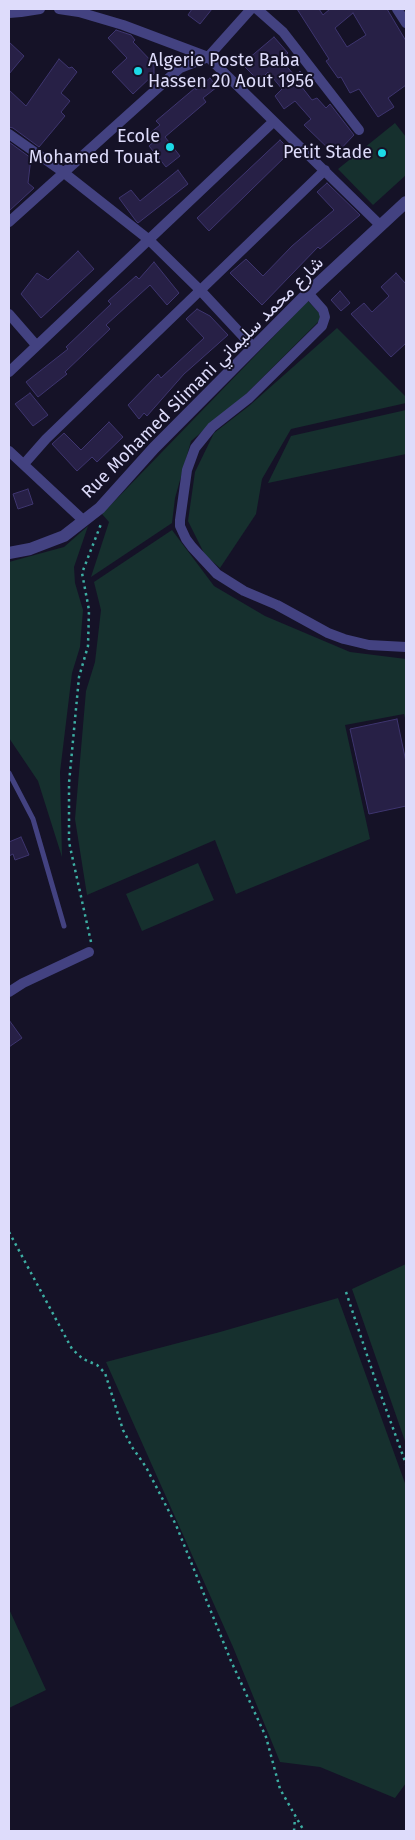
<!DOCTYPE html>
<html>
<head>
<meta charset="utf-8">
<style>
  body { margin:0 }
  #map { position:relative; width:415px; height:1840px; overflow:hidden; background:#151227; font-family:"Fira Sans",sans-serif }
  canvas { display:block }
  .frame { position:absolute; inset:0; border:10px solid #dedcfb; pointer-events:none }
</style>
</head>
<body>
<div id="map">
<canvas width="415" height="1840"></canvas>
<div class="frame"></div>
</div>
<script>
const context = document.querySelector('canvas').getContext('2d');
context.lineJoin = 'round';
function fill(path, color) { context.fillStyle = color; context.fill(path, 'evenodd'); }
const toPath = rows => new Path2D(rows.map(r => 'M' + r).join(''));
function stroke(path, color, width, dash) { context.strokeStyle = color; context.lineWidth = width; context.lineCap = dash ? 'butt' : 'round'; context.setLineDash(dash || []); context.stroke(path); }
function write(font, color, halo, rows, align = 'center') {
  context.font = font + ' "Fira Sans",Vazirmatn,sans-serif'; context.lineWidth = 4; context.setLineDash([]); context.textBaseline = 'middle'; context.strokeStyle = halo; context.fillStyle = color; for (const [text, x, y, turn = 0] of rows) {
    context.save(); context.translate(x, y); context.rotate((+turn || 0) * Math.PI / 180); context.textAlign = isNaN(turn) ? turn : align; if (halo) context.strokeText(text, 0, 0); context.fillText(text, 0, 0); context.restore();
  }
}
const green = toPath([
  [395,123,406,137,406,175,373,205,338,169],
  [308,301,320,314,320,320,241,399,191,441,175,498,172,523,91,577,109,522,102,514],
  [337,328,406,397,406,403,291,429,262,479,256,514,220,568,205,555,188,521,195,472,214,433,249,406],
  [406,410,406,454,268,483,291,436],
  [88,526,74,567,75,583,83,610,80,647,72,673,60,772,62,857,38,781,9,738,9,562,64,547],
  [172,530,214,586,265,616,350,652,406,659,406,722,404,714,345,725,370,839,236,894,215,840,87,895,75,819,86,691,95,662,101,610,94,582],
  [198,863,214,900,142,931,126,894],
  [406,1264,406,1444,352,1289],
  [338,1298,406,1486,406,1783,395,1798,320,1767,280,1762,233,1647,106,1362,220,1332],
  [9,1609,46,1690,9,1708]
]);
const building = toPath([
  [192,9,212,9,200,24,188,15,192,9],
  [297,9,319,9,323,15,330,9,387,9,406,41,406,85,388,98,394,107,378,117,359,89,350,93,341,77,338,78,326,61,329,59,297,9],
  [353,13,366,35,347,47,335,28,353,13],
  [116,30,131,35,135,40,133,42,154,64,154,74,133,94,112,72,127,58,108,38,116,30],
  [274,37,288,53,281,60,295,76,300,71,306,79,301,86,312,100,317,98,326,108,330,104,354,135,335,155,304,125,311,119,295,101,284,109,275,96,282,89,268,72,259,81,242,64,274,37],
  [9,42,24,56,9,74,9,42],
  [59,59,69,68,72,67,77,72,61,93,70,101,61,112,65,116,39,147,13,128,9,127,9,90,26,106,59,59],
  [210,78,217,87,203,98,206,102,165,137,180,156,166,167,149,146,156,140,150,133,160,125,156,121,195,88,196,90,210,78],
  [280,140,291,151,209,231,197,218,280,140],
  [9,142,31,158,28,183,34,188,9,211,9,142],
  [178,170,188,184,138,223,136,221,119,198,131,190,140,201,178,170],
  [327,183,360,215,320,249,318,247,262,305,230,273,246,259,263,276,292,246,334,210,317,192,327,183],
  [78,251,94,269,41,318,21,294,37,273,48,280,78,251],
  [154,262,179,293,167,305,150,285,106,325,110,329,65,372,67,374,38,397,26,382,68,349,66,347,111,304,108,301,136,276,139,279,154,262],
  [396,273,406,284,406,343,391,357,351,314,364,303,372,312,389,296,381,287,396,273],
  [340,291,350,303,341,311,331,300,340,291],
  [197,309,210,316,228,335,184,374,147,416,144,413,139,419,128,405,158,374,161,378,204,338,186,319,197,309],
  [30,393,48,415,33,426,15,404,30,393],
  [109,422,123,437,97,462,92,457,77,471,52,444,64,433,81,450,109,422],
  [28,489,33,504,18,509,13,494,28,489],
  [397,719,406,762,406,806,369,814,350,729,397,719],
  [21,837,29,855,15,860,13,854,9,856,9,842,21,837],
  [9,1020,22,1038,9,1047,9,1020]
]);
const path = toPath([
  [91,942,69,842,69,783,79,677,88,646,89,610,82,573,101,524],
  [9,1232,72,1349,83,1359,97,1365,105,1373,123,1430,132,1447,146,1467,176,1525,231,1661,266,1737,280,1789,304,1831],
  [346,1292,374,1376,406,1464],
  [294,1831,295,1818]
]);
const service = toPath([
  [9,773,33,819,64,926]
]);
const minor = toPath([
  [59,9,79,12,123,25,208,57,251,9],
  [257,9,283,32,359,130],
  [397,9,406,23],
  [9,13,21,12,40,9],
  [9,134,63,172,148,239,200,290,254,348],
  [9,222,180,68,208,57,381,226],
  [308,293,323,310,325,317,322,326,249,398,212,427,195,448,187,470,180,520,180,526,186,539,192,547,217,574,244,591,277,605,328,633,344,639,369,645,406,647],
  [9,314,36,345],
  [9,372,273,122],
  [9,451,84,521],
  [24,464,46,439,325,170],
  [9,992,23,983,89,952]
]);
const tertiary = toPath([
  [9,553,30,549,64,536,100,508,154,448,308,293,406,202]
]);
const markers = [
  [138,71,5,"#1cdae7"],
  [170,147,5,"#1cdae7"],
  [382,153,5,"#1cdae7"]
];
const poiNames = [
  ["Algerie Poste Baba",148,61,"left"],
  ["Hassen 20 Aout 1956",148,82,"left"],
  ["Ecole",160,137],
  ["Mohamed Touat",160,158],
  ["Petit Stade",372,153]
];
const streetNames = [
  ["Rue Mohamed Slimani شارع محمد سليماني",203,378,-45]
];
fill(green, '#16302e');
fill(building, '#272046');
stroke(building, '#3e356f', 1);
stroke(path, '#3daea3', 2.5, [2.5, 4]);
stroke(service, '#434281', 5);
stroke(minor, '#434281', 10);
stroke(tertiary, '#434281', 12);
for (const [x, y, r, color] of markers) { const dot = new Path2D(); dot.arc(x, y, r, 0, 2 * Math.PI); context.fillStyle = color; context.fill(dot); stroke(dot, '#151227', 2); }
write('18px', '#dedcfb', '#151227', poiNames, 'right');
write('18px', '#dedcfb', '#151227', streetNames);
</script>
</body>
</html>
